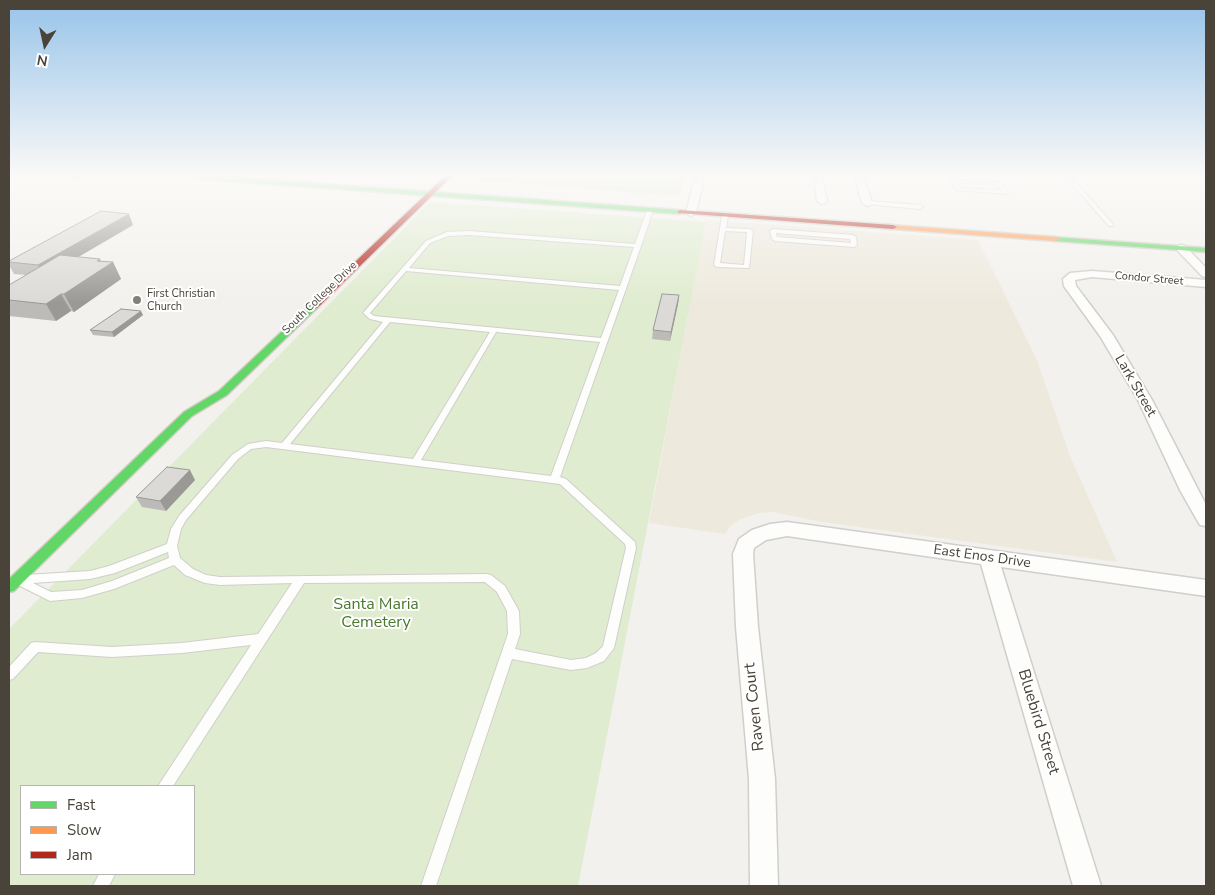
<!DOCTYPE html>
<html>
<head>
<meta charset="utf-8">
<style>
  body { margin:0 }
  #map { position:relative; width:1215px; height:895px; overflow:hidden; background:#f3f1ed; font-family:"Nunito Sans",sans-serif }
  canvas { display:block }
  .frame { position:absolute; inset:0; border:10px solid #494339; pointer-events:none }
  .legend { position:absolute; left:20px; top:785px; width:175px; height:90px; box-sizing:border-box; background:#fff; border:1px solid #b6b4b0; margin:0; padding:6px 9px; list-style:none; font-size:15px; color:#494339 }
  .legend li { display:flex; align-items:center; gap:10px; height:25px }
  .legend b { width:25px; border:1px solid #b6b4b0 }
  .north { position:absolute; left:20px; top:20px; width:50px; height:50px; -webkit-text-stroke:4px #fff; paint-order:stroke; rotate:190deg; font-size:14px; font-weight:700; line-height:20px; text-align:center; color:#494339 }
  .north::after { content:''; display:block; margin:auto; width:18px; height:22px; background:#494339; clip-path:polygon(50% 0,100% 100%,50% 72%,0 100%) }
</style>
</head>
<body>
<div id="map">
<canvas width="1215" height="895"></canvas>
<div class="frame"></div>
<ul class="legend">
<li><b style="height:6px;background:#63d668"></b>Fast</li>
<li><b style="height:6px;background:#ff974d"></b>Slow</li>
<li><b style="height:6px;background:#b3261e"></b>Jam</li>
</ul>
<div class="north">N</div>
</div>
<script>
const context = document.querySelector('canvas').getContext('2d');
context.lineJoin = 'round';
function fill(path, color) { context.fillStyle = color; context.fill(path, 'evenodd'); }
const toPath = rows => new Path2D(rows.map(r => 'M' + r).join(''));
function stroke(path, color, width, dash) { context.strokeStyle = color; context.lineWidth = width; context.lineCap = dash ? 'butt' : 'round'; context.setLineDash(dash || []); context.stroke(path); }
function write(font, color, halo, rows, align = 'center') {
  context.font = font + ' "Nunito Sans",sans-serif'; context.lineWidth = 4; context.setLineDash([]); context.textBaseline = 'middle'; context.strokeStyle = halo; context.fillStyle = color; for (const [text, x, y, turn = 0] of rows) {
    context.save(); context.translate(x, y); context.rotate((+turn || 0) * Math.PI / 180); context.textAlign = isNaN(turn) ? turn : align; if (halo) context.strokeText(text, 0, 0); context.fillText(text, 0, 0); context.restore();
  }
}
const education = toPath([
  [706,220,978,240,1037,360,1070,456,1117,562,822,522,773,512,758,513,741,519,730,526,725,534,649,523]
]);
const green = toPath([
  [476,177,685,177,679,196,483,181],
  [430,202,706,222,578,886,9,886,9,629],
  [21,786,194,786,194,874,21,874]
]);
const lane = toPath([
  [75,177,82,177,75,181,71,181,71,179,75,177],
  [950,177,954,177,955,180,999,182,1002,183,1009,192,1006,194,956,190,950,177],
  [956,183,996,184,1002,190,960,188,956,183],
  [1066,177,1071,177,1113,224,1113,226,1109,226,1066,177],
  [867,201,920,205,923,207,920,209,865,204,865,202,867,201],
  [650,208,653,210,641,246,560,477,566,479,635,542,636,548,614,648,604,661,587,668,571,670,512,659,436,886,421,886,508,634,507,611,497,592,485,582,304,583,173,786,158,786,251,645,182,653,112,657,38,652,13,679,9,680,9,667,31,643,35,642,112,647,182,643,258,634,292,583,220,585,205,583,185,575,174,565,114,589,82,598,50,601,16,584,15,581,16,578,25,575,90,571,109,566,167,544,171,529,179,516,232,455,248,444,266,441,282,443,383,322,370,319,363,313,426,241,447,232,469,231,635,244,647,210,650,208],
  [469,235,634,247,620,286,409,268,430,243,448,236,469,235],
  [406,271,619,290,601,338,374,316,370,313,406,271],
  [390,322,490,332,413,459,290,444,390,322],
  [496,332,600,342,551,476,421,460,496,332],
  [266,447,560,484,625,544,626,548,603,646,596,653,586,658,571,660,515,649,520,634,519,611,505,586,491,575,487,574,220,577,206,575,193,569,180,558,177,546,181,529,186,520,238,459,251,449,266,447],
  [168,552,169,558,112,581,82,590,51,592,33,583,90,579,115,573,168,552],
  [725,214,728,216,726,228,750,229,753,231,749,268,717,267,714,265,722,216,725,214],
  [725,231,747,232,744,265,720,263,725,231],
  [773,229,853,235,856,237,857,245,854,247,775,241,772,239,770,231,773,229],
  [776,233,850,239,851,243,777,237,776,233],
  [99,874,115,874,109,886,93,886,99,874]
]);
const street = toPath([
  [695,177,704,177,696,213,691,216,686,213,695,177],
  [814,177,822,177,827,201,825,203,822,204,817,201,814,177],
  [855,177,864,177,872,203,870,205,867,206,862,203,855,177],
  [1181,245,1185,246,1206,268,1206,277,1202,276,1177,250,1176,248,1177,246,1181,245],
  [1092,271,1206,280,1206,287,1092,277,1075,280,1076,286,1113,335,1152,400,1206,505,1206,526,1200,525,1197,520,1180,490,1138,400,1100,336,1064,286,1063,279,1070,273,1092,271],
  [787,522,1206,580,1206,596,1001,567,1101,886,1073,886,981,564,787,536,766,540,754,548,753,554,758,627,775,779,778,886,750,886,749,779,736,627,733,554,739,539,752,530,770,524,787,522]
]);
const fast = toPath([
  [198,177,229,177,680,210,683,212,680,214,201,179,198,177],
  [1053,237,1206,248,1206,252,1056,241,1053,241,1053,237],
  [314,303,317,304,317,308,227,395,192,416,14,591,9,592,9,579,184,412,219,391,311,304,314,303]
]);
const slow = toPath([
  [890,225,1056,237,1060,239,1056,241,893,229,890,229,890,225]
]);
const jam = toPath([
  [444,177,451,177,317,308,311,308,311,304,444,177],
  [680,210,893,225,897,227,893,229,678,213,678,211,680,210]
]);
const wall = toPath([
  [133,225,78,257,101,261,113,262,121,279,74,312,71,311,56,321,9,316,9,285,26,275,14,274,9,265,9,261],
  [679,295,678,304,670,341,652,339,653,330],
  [143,315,114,337,93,335,90,330],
  [195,480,166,511,142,507,136,497]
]);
const shadedWall = toPath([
  [129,214,133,225,44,277,38,265],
  [100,259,104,268,113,262,121,279,74,312,64,294,97,261],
  [61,294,71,311,56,321,46,304],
  [679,295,678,304,670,341,671,332],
  [141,311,143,315,114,337,112,332],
  [190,470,195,480,166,511,160,501]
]);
const building = toPath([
  [101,211,129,214,38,265,9,262,9,261,101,211],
  [60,255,100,259,97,261,113,262,64,294,61,294,46,304,9,300,9,285,60,255],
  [662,294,679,295,671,332,653,330,662,294],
  [121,309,141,311,112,332,90,330,121,309],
  [167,467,190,470,160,501,136,497,167,467]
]);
const markers = [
  [137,300,5,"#848078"]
];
const farStreetnames = [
  ["Condor Street",1149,279,5],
  ["South College Drive",320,298,-44]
];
const farPoinames = [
  ["First Christian",147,294],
  ["Church",147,307]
];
const streetNames = [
  ["Lark Street",1135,386,60],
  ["East Enos Drive",982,557,8]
];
const nearParknames = [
  ["Santa Maria",376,605],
  ["Cemetery",376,623]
];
const nearStreetnames = [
  ["Raven Court",755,707,-96],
  ["Bluebird Street",1038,722,73]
];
fill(education, '#ede9dd');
fill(green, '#dfeccf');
stroke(lane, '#d1cfcb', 2);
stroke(street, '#d1cfcb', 3);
stroke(fast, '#d2cec4', 3);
stroke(slow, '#d2cec4', 3);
stroke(jam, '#d2cec4', 3);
fill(lane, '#fdfdfc');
fill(street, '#fdfdfc');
fill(fast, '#63d668');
fill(slow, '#ff974d');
fill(jam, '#b3261e');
fill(wall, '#bdbbb8');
fill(shadedWall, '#9a9996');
fill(building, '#dcdad6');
stroke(building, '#9a9996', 1);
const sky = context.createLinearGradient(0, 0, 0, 303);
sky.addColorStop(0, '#98c4ea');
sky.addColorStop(0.58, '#faf9f7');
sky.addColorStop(1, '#faf9f700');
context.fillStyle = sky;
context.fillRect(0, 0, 1215, 303);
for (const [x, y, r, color] of markers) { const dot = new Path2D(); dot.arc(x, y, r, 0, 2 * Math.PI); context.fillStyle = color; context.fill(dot); stroke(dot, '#fff', 2); }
write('11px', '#494339', '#fff', farStreetnames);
write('11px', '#494339', '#fff', farPoinames, 'left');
write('14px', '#494339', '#fff', streetNames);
write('16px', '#48792e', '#fff', nearParknames);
write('16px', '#494339', '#fff', nearStreetnames);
</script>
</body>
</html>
